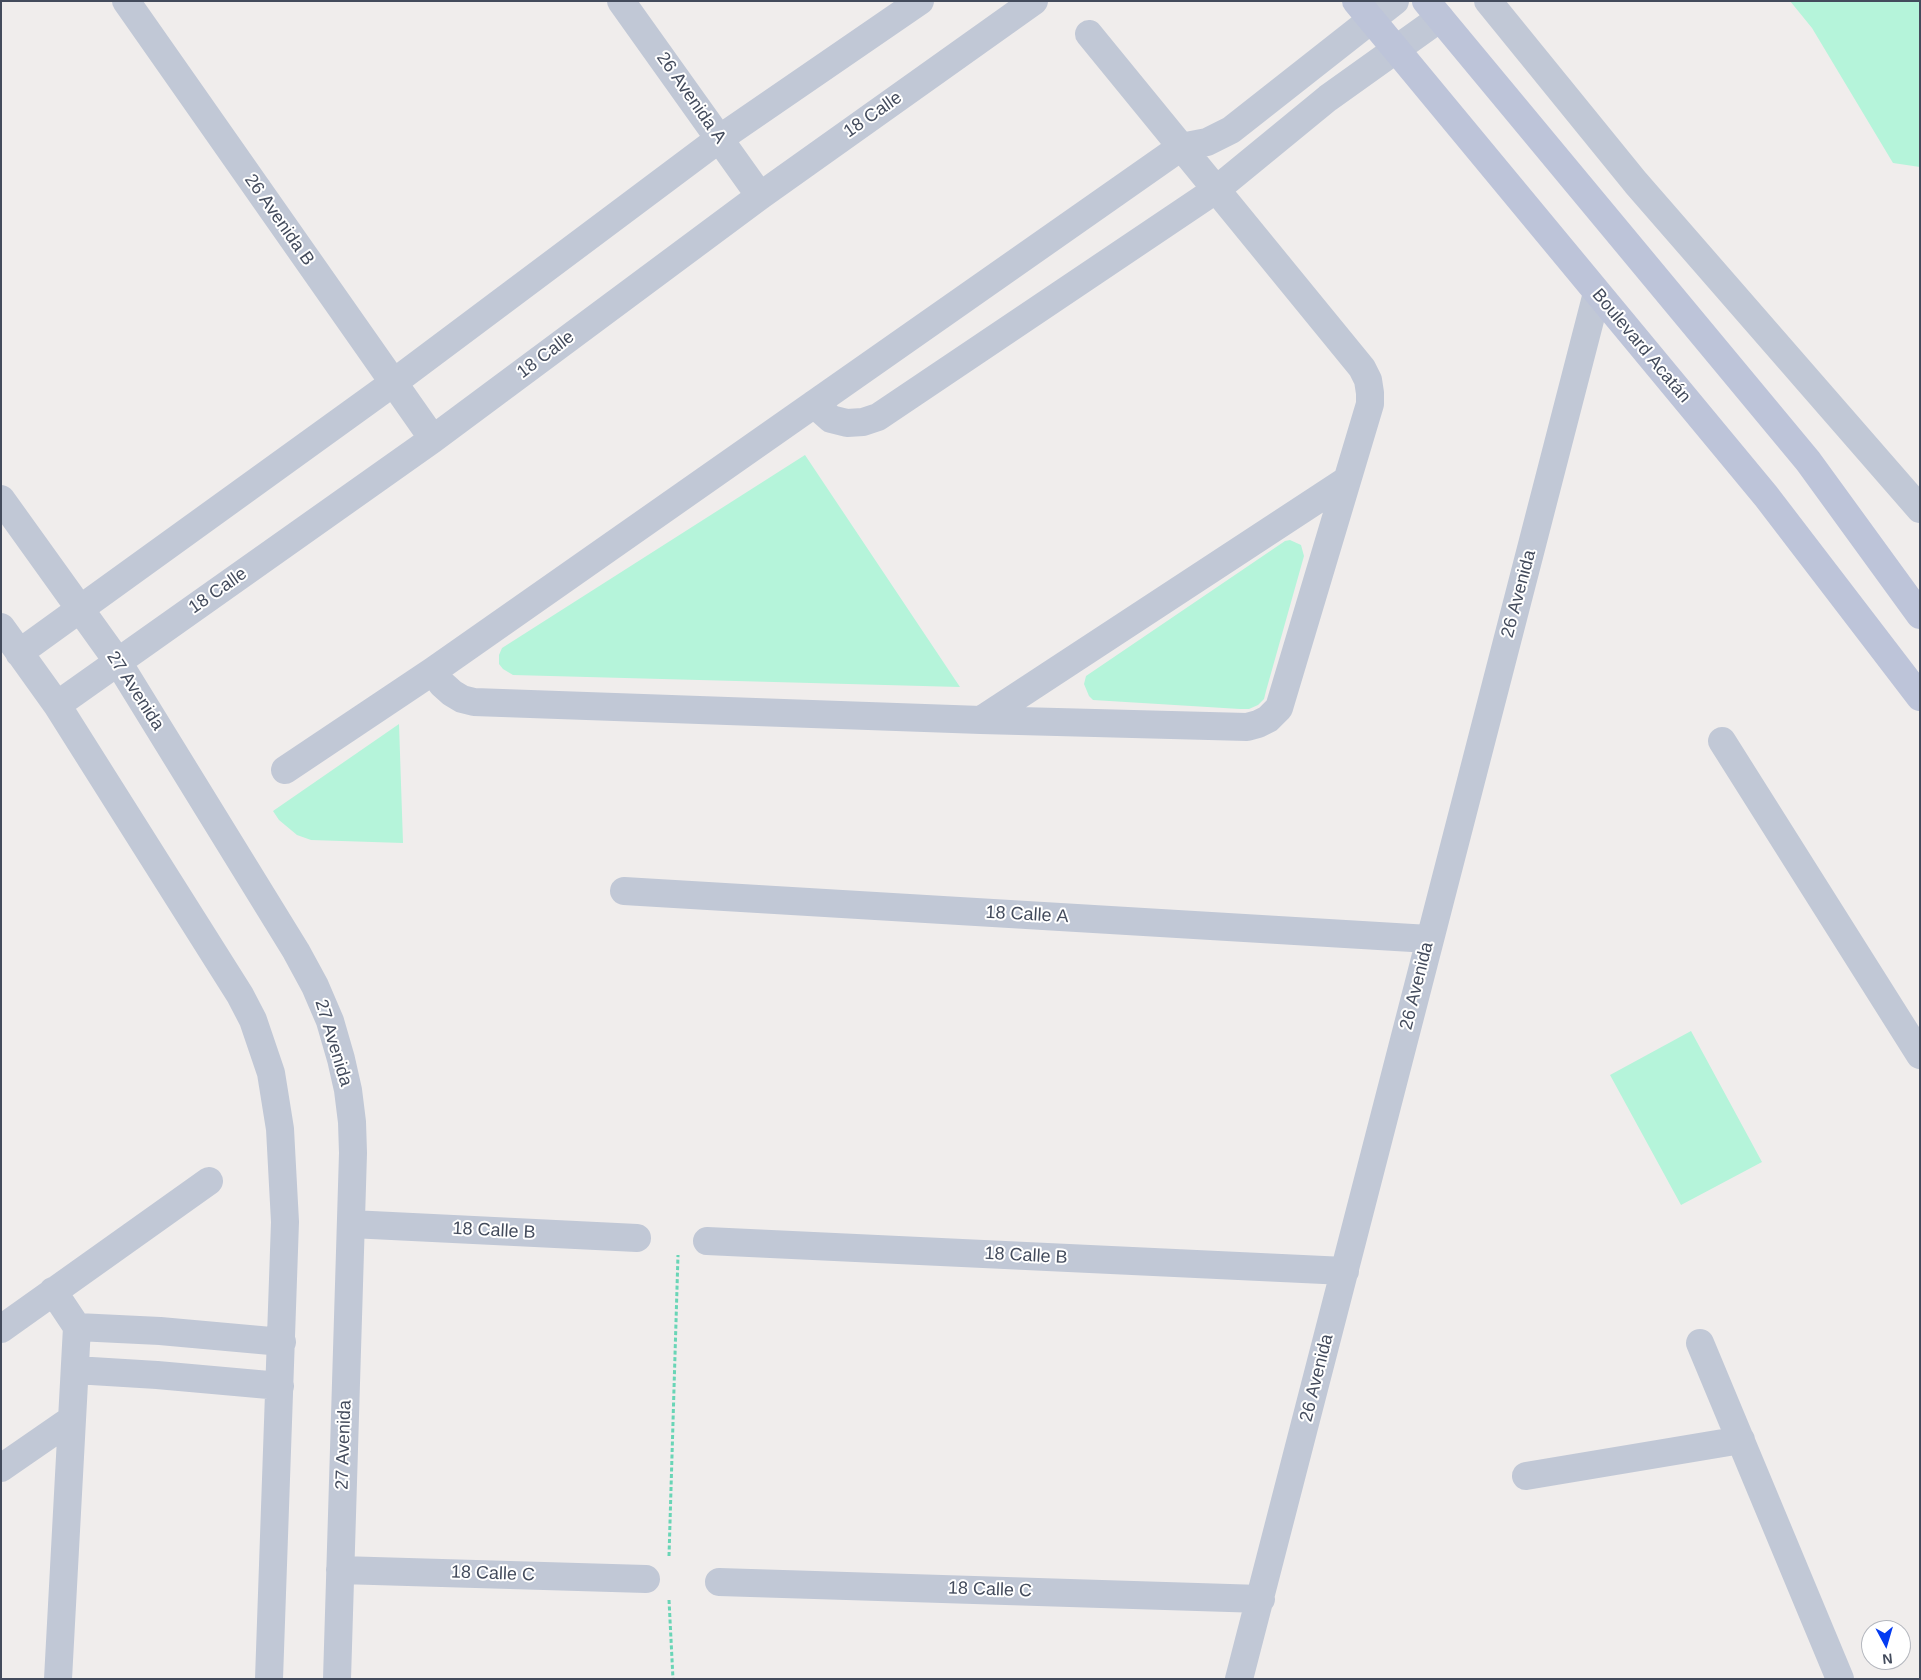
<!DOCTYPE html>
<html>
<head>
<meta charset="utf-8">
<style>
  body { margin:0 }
  #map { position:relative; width:1921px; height:1680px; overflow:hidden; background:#f0edec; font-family:Arial,sans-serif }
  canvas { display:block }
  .frame { position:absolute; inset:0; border:2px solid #434b5c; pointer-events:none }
  .north { position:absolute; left:1861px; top:1620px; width:50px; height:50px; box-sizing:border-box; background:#fff; border:1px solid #b4b7be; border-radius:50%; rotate:174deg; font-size:14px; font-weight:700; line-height:20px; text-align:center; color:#434b5c }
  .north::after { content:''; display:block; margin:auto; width:18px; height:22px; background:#043bf2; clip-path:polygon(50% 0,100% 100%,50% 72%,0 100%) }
</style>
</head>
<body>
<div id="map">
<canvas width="1921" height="1680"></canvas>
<div class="frame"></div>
<div class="north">N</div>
</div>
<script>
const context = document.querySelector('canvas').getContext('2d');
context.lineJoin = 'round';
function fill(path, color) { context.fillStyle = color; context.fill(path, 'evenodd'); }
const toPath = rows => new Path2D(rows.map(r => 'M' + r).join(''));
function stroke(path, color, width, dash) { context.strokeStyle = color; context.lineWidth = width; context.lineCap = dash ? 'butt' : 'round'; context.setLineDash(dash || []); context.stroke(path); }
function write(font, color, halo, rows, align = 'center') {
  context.font = font + ' Arial,sans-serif'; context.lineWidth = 4; context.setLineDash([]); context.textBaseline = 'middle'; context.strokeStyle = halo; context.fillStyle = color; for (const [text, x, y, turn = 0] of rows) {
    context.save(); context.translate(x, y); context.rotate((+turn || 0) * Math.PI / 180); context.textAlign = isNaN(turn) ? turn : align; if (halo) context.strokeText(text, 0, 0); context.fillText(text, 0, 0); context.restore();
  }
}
const green = toPath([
  [1790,1,1920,1,1920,167,1893,163,1812,28],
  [805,455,960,687,513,675,503,669,499,664,499,655,502,648],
  [1290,540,1301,545,1304,556,1266,691,1264,699,1258,705,1249,709,1240,709,1093,700,1089,696,1084,684,1086,676,1285,541],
  [399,724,403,843,311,840,297,835,279,820,273,811],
  [1691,1031,1762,1162,1681,1205,1610,1075]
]);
const path = toPath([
  [669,1556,678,1255],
  [669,1600,673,1679]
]);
const street = toPath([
  [126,1,433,439],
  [621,1,760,196],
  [1488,1,1636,183,1920,509],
  [814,404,831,419,847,423,863,422,878,417,1217,189,1328,98,1440,18],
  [1,499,118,662,296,951,315,986,330,1021,341,1059,348,1090,352,1122,353,1153,337,1679],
  [1,627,57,705,240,995,253,1020,271,1073,280,1129,285,1222,269,1679],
  [19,653,393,383,719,139,920,1],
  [433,671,442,684,452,693,462,699,474,702,981,720,1247,727,1258,724,1268,719,1279,708,1370,404,1370,393,1368,380,1362,368,1089,34],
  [57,705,433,439,760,196,1034,1],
  [981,720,1347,480],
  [1722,741,1920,1055],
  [285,770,433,671,1181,147,1207,142,1231,130,1395,1],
  [624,891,1429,939],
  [351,1224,637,1238],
  [707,1241,1345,1271],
  [53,1291,77,1327,58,1679],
  [77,1327,160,1331,282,1342],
  [1,1329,209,1181],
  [1700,1343,1840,1679],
  [75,1370,157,1375,280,1386],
  [1,1468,72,1419],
  [1526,1476,1741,1440],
  [340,1570,646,1579],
  [719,1582,1261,1599],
  [1239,1679,1597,293]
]);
const secondary = toPath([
  [1356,1,1766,496,1920,697],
  [1426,1,1808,461,1920,615]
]);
const streetNames = [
  ["26 Avenida A",691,98,55],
  ["18 Calle",873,115,-35],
  ["26 Avenida B",279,220,55],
  ["Boulevard Acatán",1641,346,50],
  ["18 Calle",546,355,-37],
  ["18 Calle",218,591,-35],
  ["26 Avenida",1519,594,-75],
  ["27 Avenida",135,691,57],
  ["18 Calle A",1027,915,3],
  ["26 Avenida",1417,986,-76],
  ["27 Avenida",333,1043,73],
  ["18 Calle B",494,1231,3],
  ["18 Calle B",1026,1256,3],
  ["26 Avenida",1317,1378,-76],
  ["27 Avenida",344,1445,-88],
  ["18 Calle C",493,1574,2],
  ["18 Calle C",990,1590,2]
];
fill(green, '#b5f4da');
stroke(path, '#69d5b6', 3, [4, 2.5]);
stroke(street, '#c1c8d6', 28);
stroke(secondary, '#bdc4d9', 28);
write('18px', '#434b5c', '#fff', streetNames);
</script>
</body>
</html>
